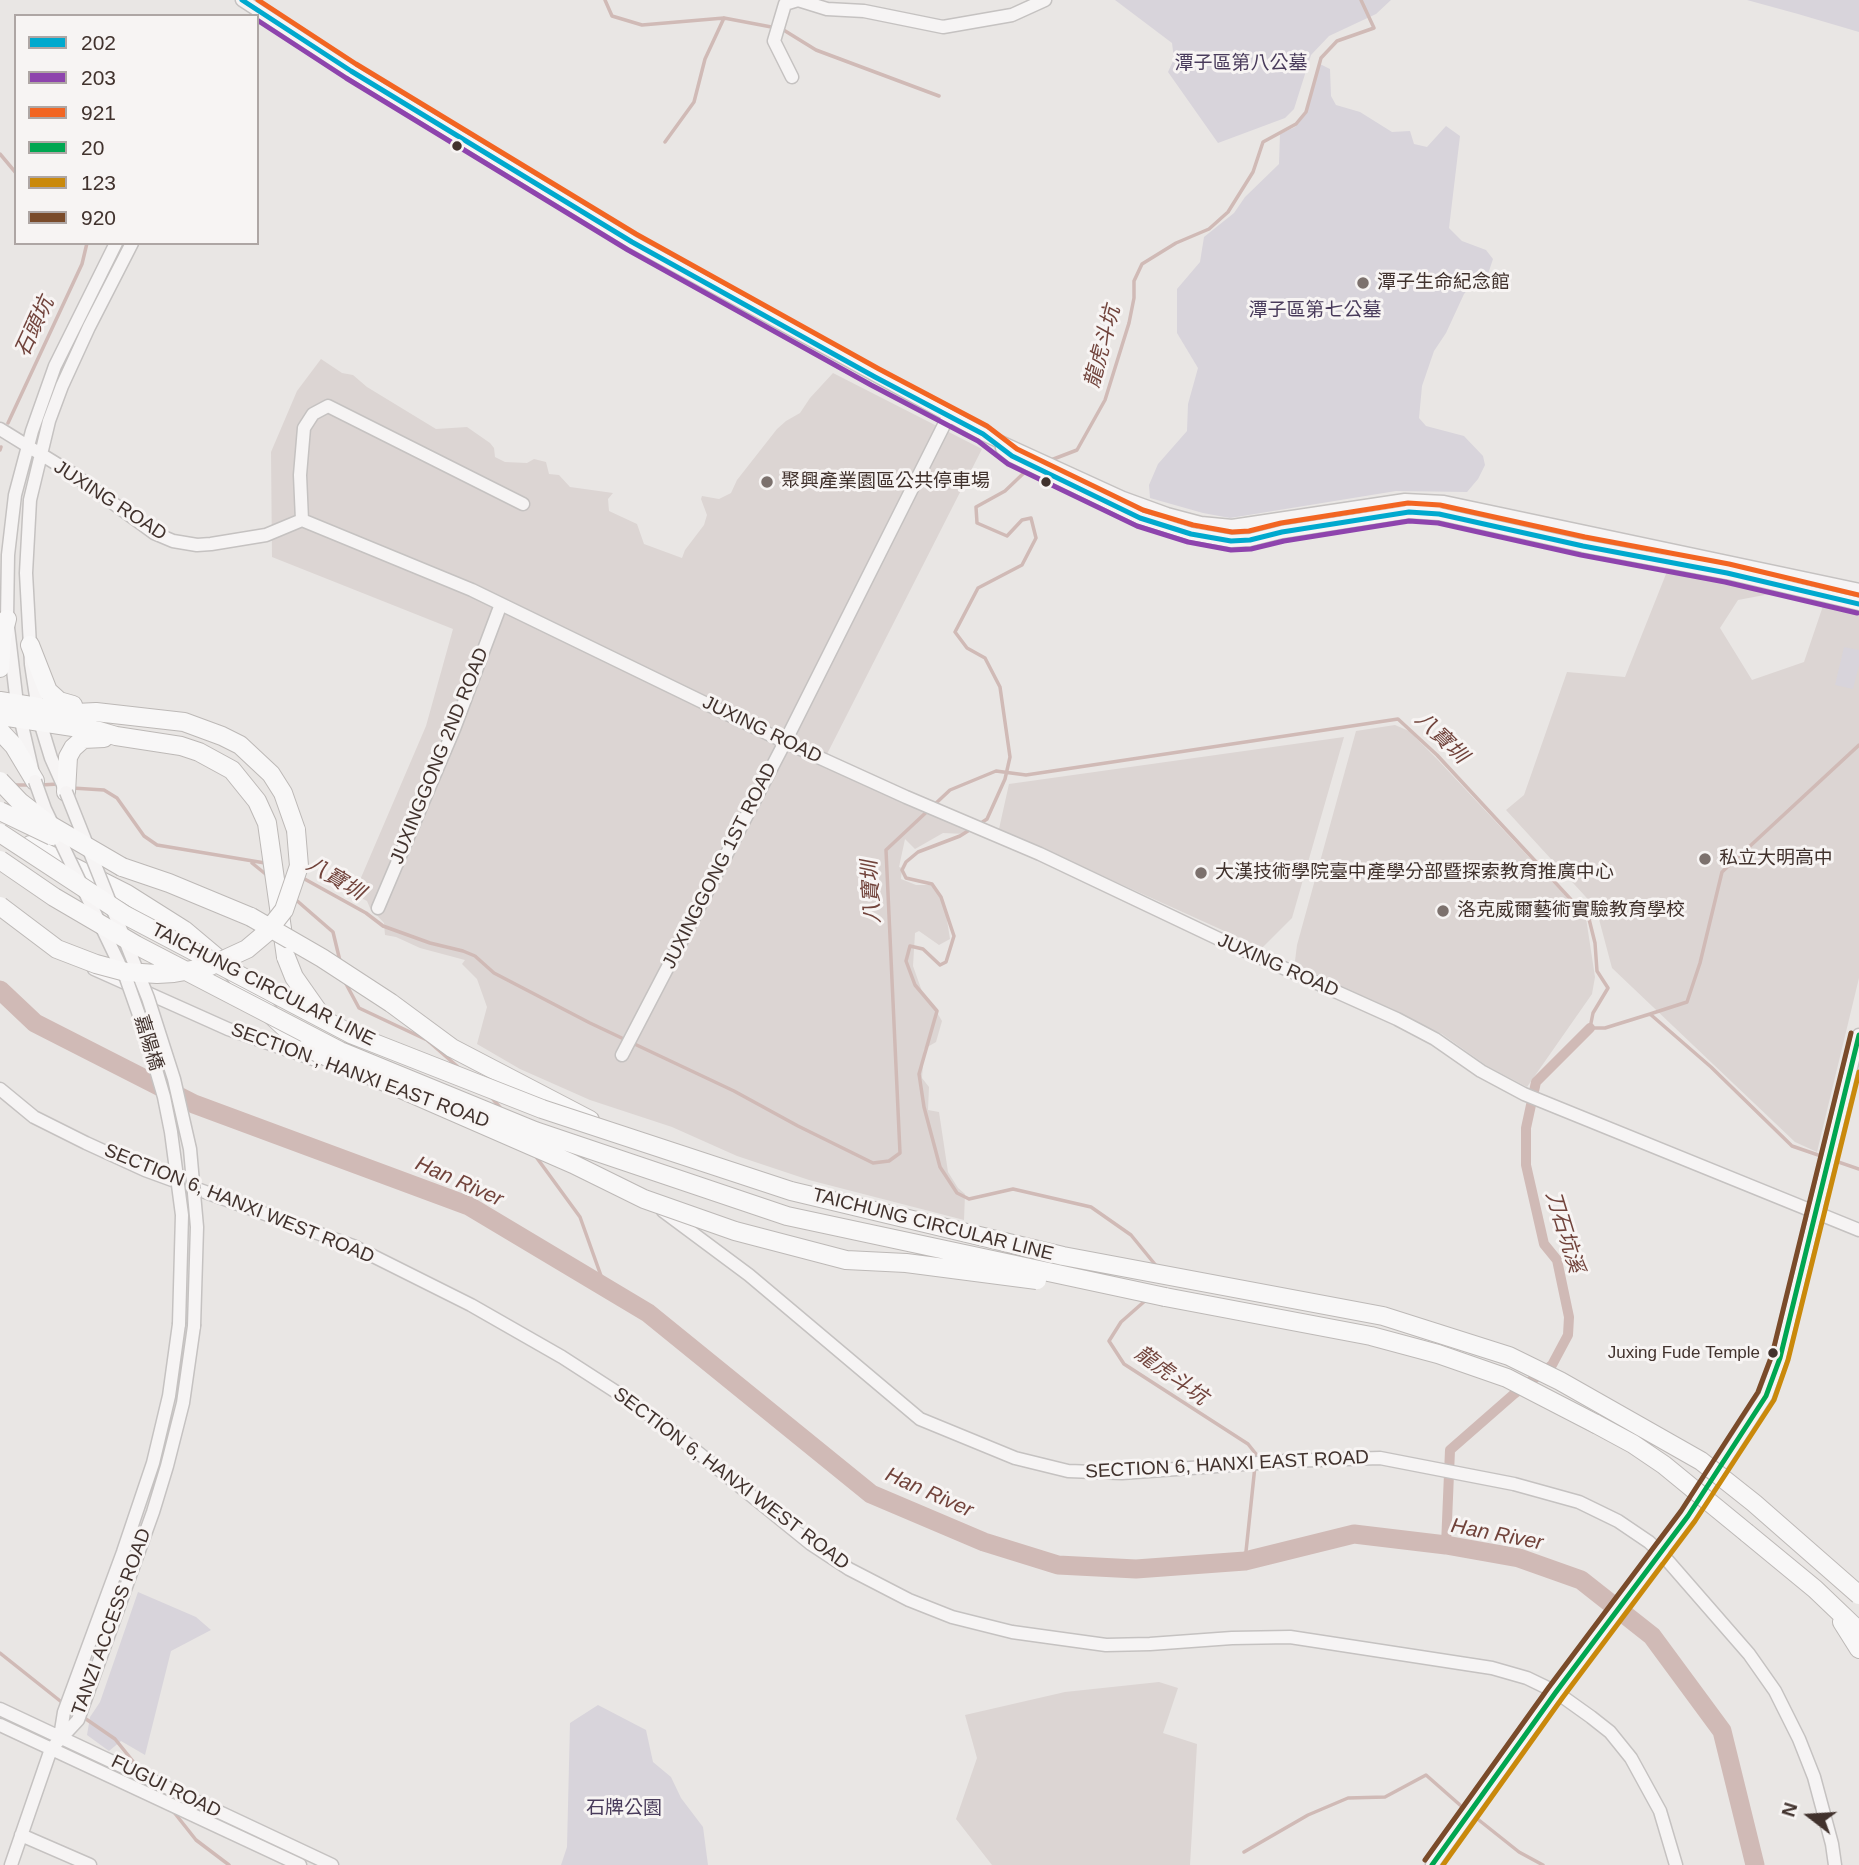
<!DOCTYPE html>
<html>
<head>
<meta charset="utf-8">
<style>
  body { margin:0 }
  #map { position:relative; width:1859px; height:1865px; overflow:hidden; background:#e9e6e4; font-family:Helvetica,sans-serif }
  canvas { display:block }
  .legend { position:absolute; left:14px; top:14px; width:245px; height:231px; box-sizing:border-box; background:#f7f4f3; border:2px solid #aea6a4; margin:0; padding:9px 12px; list-style:none; font-size:21px; color:#41322d }
  .legend li { display:flex; align-items:center; gap:14px; height:35px }
  .legend b { width:35px; border:2px solid #aea6a4 }
  .north { position:absolute; left:1775px; top:1781px; width:70px; height:70px; -webkit-text-stroke:5px #f7f4f3; paint-order:stroke; rotate:287deg; font-size:19px; font-weight:700; line-height:28px; text-align:center; color:#41322d }
  .north::after { content:''; display:block; margin:auto; width:24px; height:32px; background:#41322d; clip-path:polygon(50% 0,100% 100%,50% 72%,0 100%) }
</style>
</head>
<body>
<div id="map">
<canvas width="1859" height="1865"></canvas>
<ul class="legend">
<li><b style="height:9px;background:#00a9ce"></b>202</li>
<li><b style="height:9px;background:#8e44ad"></b>203</li>
<li><b style="height:9px;background:#f26522"></b>921</li>
<li><b style="height:9px;background:#00a651"></b>20</li>
<li><b style="height:9px;background:#ca890b"></b>123</li>
<li><b style="height:9px;background:#7a4b2a"></b>920</li>
</ul>
<div class="north">N</div>
</div>
<script>
const context = document.querySelector('canvas').getContext('2d');
context.lineJoin = 'round';
function fill(path, color) { context.fillStyle = color; context.fill(path, 'evenodd'); }
const toPath = rows => new Path2D(rows.map(r => 'M' + r).join(''));
function stroke(path, color, width, dash) { context.strokeStyle = color; context.lineWidth = width; context.lineCap = dash ? 'butt' : 'round'; context.setLineDash(dash || []); context.stroke(path); }
function write(font, color, halo, rows, align = 'center') {
  context.font = font + ' Helvetica,"Noto Sans TC",sans-serif'; context.lineWidth = 6; context.setLineDash([]); context.textBaseline = 'middle'; context.strokeStyle = halo; context.fillStyle = color; for (const [text, x, y, turn = 0] of rows) {
    context.save(); context.translate(x, y); context.rotate((+turn || 0) * Math.PI / 180); context.textAlign = isNaN(turn) ? turn : align; if (halo) context.strokeText(text, 0, 0); context.fillText(text, 0, 0); context.restore();
  }
}
const built = toPath([
  [321,359,342,373,353,375,367,387,436,429,467,427,490,443,494,448,495,457,505,462,527,463,534,459,546,462,549,474,559,475,570,487,613,493,608,499,609,511,637,524,644,544,682,558,685,550,704,525,707,515,701,499,702,496,719,499,731,493,737,480,777,429,786,421,800,413,810,398,833,373,982,449,827,754,835,760,969,822,965,834,943,833,915,849,905,839,899,867,902,868,901,879,916,885,932,885,944,901,950,939,939,945,919,931,915,933,913,966,924,997,933,1006,942,1021,936,1042,924,1049,922,1078,929,1087,928,1110,939,1112,948,1172,958,1188,965,1194,964,1220,809,1180,737,1156,672,1127,590,1100,520,1069,477,1044,487,1007,477,979,462,964,465,960,420,948,396,937,385,935,384,923,370,908,367,901,354,894,426,726,453,629,272,557,271,452,297,391],
  [1668,569,1775,593,1738,600,1720,628,1752,680,1804,662,1824,603,1859,615,1859,978,1817,1152,1795,1142,1612,968,1596,908,1506,810,1524,795,1567,672,1625,677],
  [1395,725,1409,731,1437,759,1586,918,1595,977,1592,994,1527,1087,1487,1066,1442,1034,1313,973,1297,964,1295,961,1297,945,1356,731],
  [1344,737,1292,918,1262,948,999,829,1009,784],
  [1159,1682,1178,1688,1163,1733,1197,1744,1190,1865,992,1865,956,1819,977,1758,965,1715,1065,1692]
]);
const green = toPath([
  [1115,0,1391,0,1376,14,1329,36,1311,55,1294,109,1285,118,1218,143,1168,72,1174,59,1172,43],
  [1747,0,1859,0,1859,32,1798,14],
  [1320,64,1330,69,1331,96,1336,105,1360,112,1392,132,1410,131,1414,144,1427,147,1446,126,1460,136,1449,228,1462,241,1486,250,1493,259,1488,274,1478,278,1464,294,1446,333,1434,351,1422,386,1419,418,1426,426,1464,436,1483,456,1485,465,1478,479,1467,492,1396,491,1230,518,1203,513,1150,498,1149,485,1158,464,1187,431,1188,404,1198,368,1177,333,1177,289,1200,262,1204,237,1234,213,1245,197,1279,164,1280,134,1295,127,1306,114],
  [1844,647,1859,650,1859,665,1853,689,1835,685],
  [138,1592,196,1617,211,1630,171,1651,145,1755,121,1741,109,1751,87,1735,90,1717,100,1702],
  [598,1705,646,1730,653,1762,671,1777,681,1798,703,1827,708,1865,561,1865,567,1847,570,1723]
]);
const stream = toPath([
  [605,0,612,16,642,25,724,18,782,29,816,50,939,96],
  [665,142,694,102,705,59,724,18],
  [0,154,16,173],
  [8,423,82,264,87,243],
  [0,450,1,447],
  [1051,460,1077,450,1105,400,1129,323,1134,298,1134,281,1142,264,1176,243,1209,229,1228,212,1253,172,1263,142,1296,124,1306,112,1321,58,1337,41,1374,28,1361,0],
  [13,785,30,785],
  [41,785,58,784],
  [72,788,104,790,117,798,144,836,157,845,265,863],
  [978,825,987,819,1005,779,1010,757,1000,687,985,658,967,648,955,632,978,588,1022,565,1036,538,1031,518,1022,520,1007,536,977,523,976,507,1005,491,1028,469],
  [971,829,960,836,918,852,906,862,902,870,906,878,932,884,941,897,954,936,946,962,940,965,923,949,910,946,906,961,915,985,937,1011,919,1074,924,1107,940,1167,957,1193,969,1199,1013,1189,1091,1207,1131,1235,1158,1268],
  [252,863,268,876],
  [301,877,366,913,383,926,430,943,463,951,475,956,494,973,590,1023,734,1091,798,1126,873,1163,889,1161,900,1153,886,850,950,790,996,771,1026,775,1398,719,1437,755,1589,919,1595,943,1597,971,1608,988,1593,1013,1590,1028,1605,1028,1650,1014,1711,1067,1792,1146,1859,1169],
  [295,899,333,932,340,961],
  [345,982,359,1008,427,1040,458,1067],
  [1650,1014,1687,1002,1700,963,1722,872,1859,745],
  [492,1098,503,1111],
  [534,1154,580,1217,605,1287],
  [1146,1300,1121,1322,1109,1341,1124,1364,1248,1444,1256,1454,1255,1459],
  [1245,1561,1255,1466],
  [0,1653,64,1704],
  [70,1708,115,1739,140,1770],
  [173,1811,196,1840,229,1865],
  [1244,1852,1308,1815,1348,1798,1385,1797,1426,1775,1460,1805,1519,1852,1543,1865]
]);
const canal = toPath([
  [1446,1545,1450,1450,1514,1394,1552,1365,1568,1335,1569,1317,1557,1260,1544,1244,1526,1165,1526,1128,1536,1082,1590,1028]
]);
const river = toPath([
  [0,990,35,1023,194,1104,469,1206,648,1313,871,1494,984,1542,1058,1565,1136,1569,1245,1561,1354,1534,1446,1545,1519,1558,1581,1580,1652,1636,1722,1731,1755,1865]
]);
const minor = toPath([
  [242,0,351,71,632,242,983,434,1123,498,1167,514,1201,523,1232,526,1405,500,1444,502,1859,590],
  [792,77,774,41,785,4,798,0,827,9,864,11,943,27,1012,15,1045,0],
  [0,429,73,474,154,533,173,541,197,545,211,544,266,535,302,520,472,590,785,742,906,797,1040,854,1219,939,1397,1019,1435,1039,1481,1071,1524,1094,1859,1230],
  [1002,448,1012,456,1140,518,1191,534,1231,541,1250,540,1282,532,1409,512,1439,514,1583,546,1727,573,1859,604],
  [302,520,300,475,304,428,313,414,328,406,523,504],
  [32,769,17,704,7,619,8,555,15,495,32,431,55,366,116,243],
  [64,787,51,758,40,722,31,664,26,573,30,500,49,421,62,386,89,327,132,243],
  [378,908,454,729,501,604],
  [94,969,228,1029,316,1060],
  [622,1055,785,742,949,415],
  [0,1089,34,1117,86,1143,145,1170,353,1246,471,1305,562,1357,624,1397,664,1425,811,1544,849,1569,909,1600,952,1617,1012,1632,1106,1645,1150,1644,1232,1638,1290,1637,1492,1668,1527,1678,1556,1692,1591,1717,1610,1732,1631,1758,1660,1811,1676,1865],
  [663,1211,749,1275,920,1419,1015,1458,1068,1471,1122,1473,1286,1461,1380,1458,1514,1484,1579,1502,1618,1521,1649,1542,1661,1553,1749,1654,1775,1691,1799,1739,1814,1777,1832,1844,1835,1865],
  [0,1709,332,1865],
  [0,1725,300,1865],
  [60,1737,64,1712,123,1552,153,1463,169,1396,179,1324],
  [21,1835,90,1865],
  [11,1865,51,1749,78,1720,153,1512,167,1466,183,1403,194,1326],
  [1432,1865,1556,1692,1688,1516,1766,1396,1780,1358,1859,1035]
]);
const highway = toPath([
  [30,645,48,691,59,701,73,705],
  [0,668,2,638,7,619],
  [0,701,76,713,96,712,184,722,222,736,240,745,271,774,283,793,296,830],
  [0,716,99,731,116,736,181,746,199,752,232,770,257,801,267,823,286,957],
  [0,731,14,746,35,781],
  [66,792,68,757,73,748,83,739,104,738],
  [30,845,127,894,184,930,228,967,270,1014,307,1048],
  [122,867,169,883,251,917],
  [391,1003,452,1048,590,1120],
  [1165,1297,1371,1336,1438,1354,1507,1378,1596,1424],
  [1747,1533,1815,1589,1859,1631],
  [1842,1622,1859,1649]
]);
const minorBridge = toPath([
  [35,781,45,809,126,978,145,1032,164,1097,171,1132,182,1215,179,1324],
  [66,792,148,998,174,1079,190,1149,197,1227,194,1326]
]);
const highwayBridge = toPath([
  [0,781,20,802,50,825,122,867],
  [0,811,52,836],
  [0,833,125,915,351,1034,542,1109,791,1191,1063,1256,1383,1316,1509,1356,1560,1381,1701,1461,1754,1503,1859,1595],
  [0,860,54,897,136,945,340,1051,535,1131,787,1216,1165,1297],
  [0,906,57,949,96,964,126,972,157,974,174,973,208,967,247,949,266,933,284,910,299,866,296,830],
  [251,917,322,958,391,1003],
  [286,957,294,977,320,1014],
  [307,1048,573,1164,644,1199,735,1231,846,1260,906,1263,1037,1280],
  [1596,1424,1633,1444,1664,1465,1747,1533]
]);
const bus1 = toPath([
  [242,0,351,71,632,242,875,377,983,434,1012,456,1140,518,1191,534,1231,541,1250,540,1282,532,1409,512,1439,514,1583,546,1727,573,1859,604]
]);
const bus2 = toPath([
  [257,20,346,78,628,250,871,385,978,441,1008,464,1137,526,1188,542,1231,550,1251,549,1284,541,1409,521,1438,523,1581,555,1725,582,1857,613]
]);
const bus3 = toPath([
  [258,0,356,64,636,234,879,369,987,426,1017,449,1143,510,1193,525,1232,532,1249,531,1281,523,1408,503,1440,505,1585,537,1729,564,1859,595]
]);
const bus4 = toPath([
  [1432,1865,1556,1692,1688,1516,1766,1396,1780,1358,1859,1035]
]);
const bus5 = toPath([
  [1443,1865,1563,1697,1695,1521,1774,1400,1788,1360,1859,1072]
]);
const bus6 = toPath([
  [1425,1860,1549,1687,1681,1511,1758,1392,1772,1355,1851,1033]
]);
const markers = [
  [457,146,6,"#41322d"],
  [1363,283,7,"#7c716d"],
  [767,482,7,"#7c716d"],
  [1046,482,6,"#41322d"],
  [1705,859,7,"#7c716d"],
  [1201,873,7,"#7c716d"],
  [1443,911,7,"#7c716d"],
  [1773,1353,6,"#41322d"]
];
const busNames = [
  ["Juxing Fude Temple",1760,1353]
];
const parkNames = [
  ["潭子區第八公墓",1241,64],
  ["潭子區第七公墓",1315,311],
  ["石牌公園",624,1809]
];
const poiNames = [
  ["潭子生命紀念館",1377,283],
  ["聚興產業園區公共停車場",781,482],
  ["私立大明高中",1719,859],
  ["大漢技術學院臺中產學分部暨探索教育推廣中心",1215,873],
  ["洛克威爾藝術實驗教育學校",1457,911]
];
const streetNames = [
  ["JUXING ROAD",110,501,33],
  ["JUXING ROAD",762,730,26],
  ["JUXINGGONG 2ND ROAD",440,756,-68],
  ["JUXINGGONG 1ST ROAD",720,866,-63],
  ["JUXING ROAD",1278,966,24],
  ["TAICHUNG CIRCULAR LINE",263,985,27],
  ["嘉陽橋",148,1043,73],
  ["SECTION , HANXI EAST ROAD",360,1076,20],
  ["SECTION 6, HANXI WEST ROAD",239,1204,22],
  ["TAICHUNG CIRCULAR LINE",933,1225,14],
  ["SECTION 6, HANXI EAST ROAD",1227,1465,-3],
  ["SECTION 6, HANXI WEST ROAD",731,1479,37],
  ["TANZI ACCESS ROAD",112,1622,-70],
  ["FUGUI ROAD",166,1787,26]
];
const waterNames = [
  ["石頭坑",35,327,-65],
  ["龍虎斗坑",1103,347,-75],
  ["八寶圳",1441,738,44],
  ["八寶圳",335,879,31],
  ["八寶圳",872,892,-93],
  ["Han River",459,1182,24],
  ["刀石坑溪",1564,1232,73],
  ["龍虎斗坑",1171,1376,36],
  ["Han River",929,1493,24],
  ["Han River",1497,1535,11]
];
fill(built, '#dcd5d3');
fill(green, '#d8d4db');
stroke(stream, '#d0bab6', 3.5);
stroke(canal, '#d0bab6', 10);
stroke(river, '#d0bab6', 19);
stroke(minor, '#c5c2c1', 15);
stroke(highway, '#bdb9b7', 20);
stroke(minor, '#f6f4f4', 12);
stroke(highway, '#f8f7f7', 18);
stroke(minorBridge, '#c5c2c1', 15, []);
stroke(highwayBridge, '#bdb9b7', 20, []);
stroke(minorBridge, '#f6f4f4', 12);
stroke(highwayBridge, '#f8f7f7', 18);
stroke(bus1, '#00a9ce', 5);
stroke(bus2, '#8e44ad', 5);
stroke(bus3, '#f26522', 5);
stroke(bus4, '#00a651', 5);
stroke(bus5, '#ca890b', 5);
stroke(bus6, '#7a4b2a', 5);
for (const [x, y, r, color] of markers) { const dot = new Path2D(); dot.arc(x, y, r, 0, 2 * Math.PI); context.fillStyle = color; context.fill(dot); stroke(dot, '#f7f4f3', 2.5); }
write('17px', '#41322d', '#f7f4f3', busNames, 'right');
write('19px', '#493b5b', '#f7f4f3', parkNames);
write('19px', '#41322d', '#f7f4f3', poiNames, 'left');
write('19px', '#41322d', '#f7f4f3', streetNames);
write('italic 21px', '#71433b', '#f7f4f3', waterNames);
</script>
</body>
</html>
